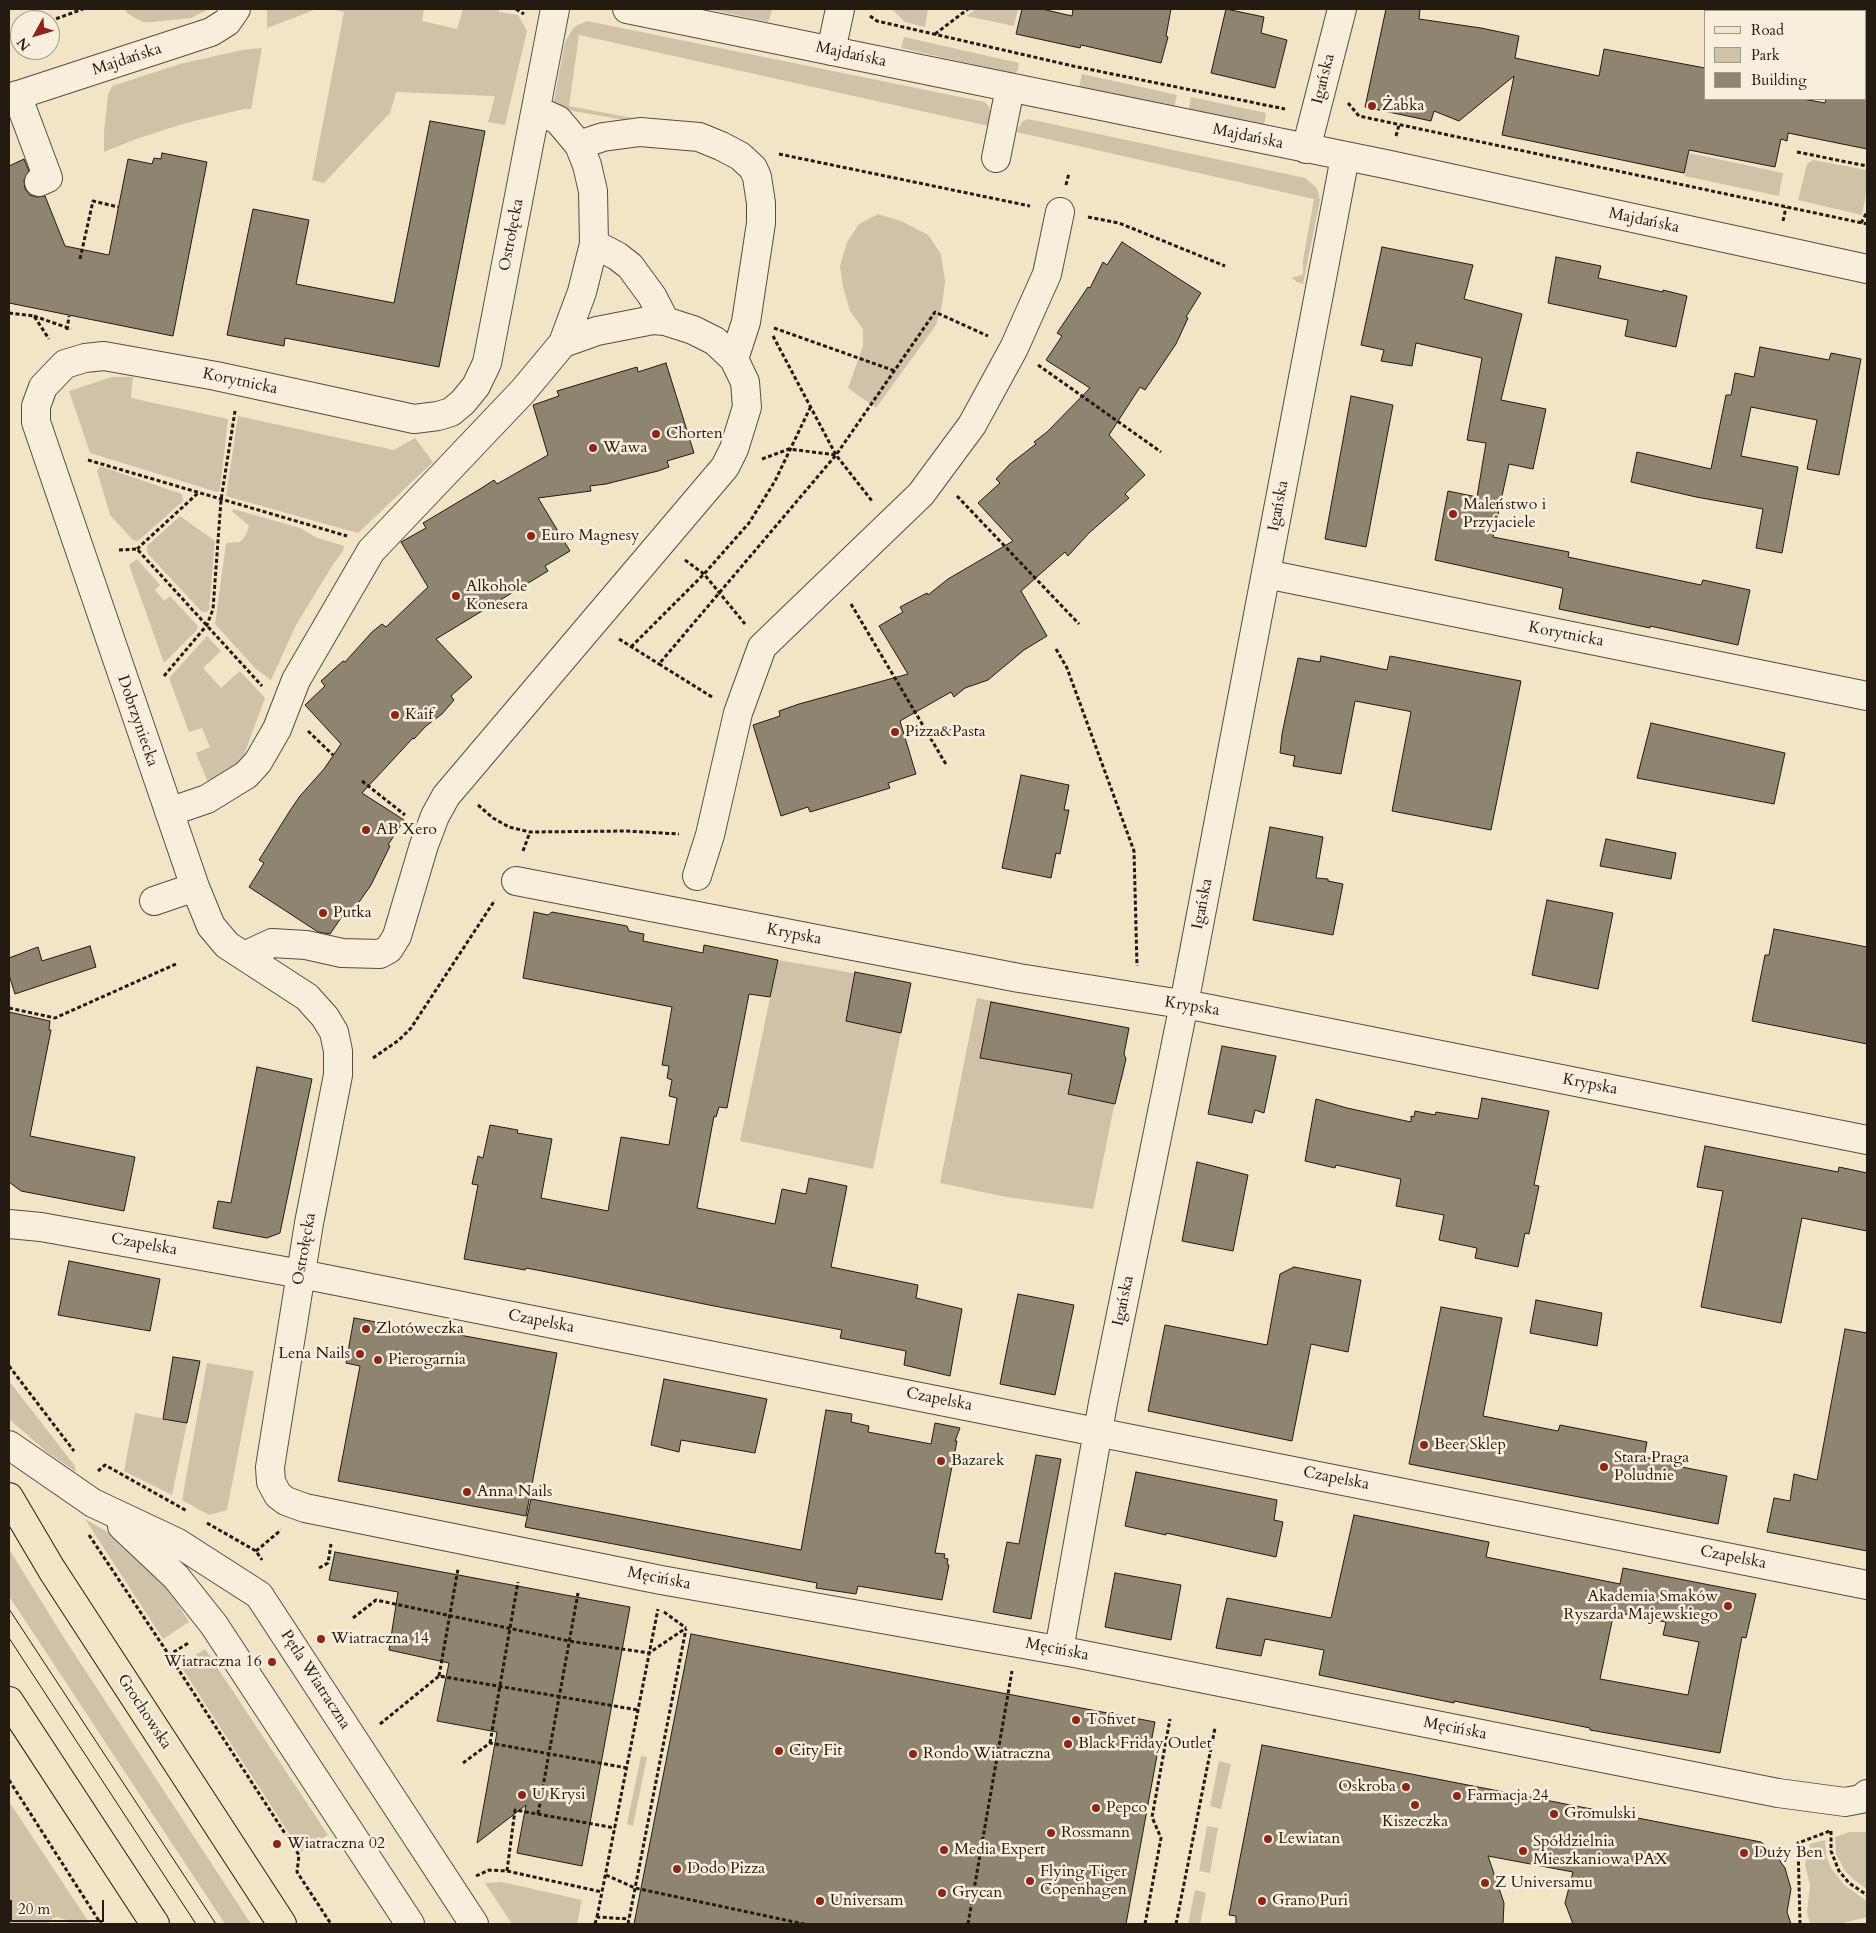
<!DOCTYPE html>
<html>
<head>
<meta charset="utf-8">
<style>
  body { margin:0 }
  #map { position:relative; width:1876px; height:1933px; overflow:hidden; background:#f2e5c7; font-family:Cardo,serif }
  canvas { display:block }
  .frame { position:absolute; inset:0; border:10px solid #231a12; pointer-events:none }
  .legend { position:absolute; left:1704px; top:10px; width:162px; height:90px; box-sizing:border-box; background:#f7eedb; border:1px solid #a2998b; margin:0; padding:6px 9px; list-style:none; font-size:15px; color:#231a12 }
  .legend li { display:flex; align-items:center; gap:10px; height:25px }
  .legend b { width:25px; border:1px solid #a2998b }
  .north { position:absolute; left:10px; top:10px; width:50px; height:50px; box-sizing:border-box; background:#f7eedb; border:1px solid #a2998b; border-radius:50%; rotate:231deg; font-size:14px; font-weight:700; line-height:20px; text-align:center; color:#231a12 }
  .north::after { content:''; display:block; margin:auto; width:18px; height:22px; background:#8f2418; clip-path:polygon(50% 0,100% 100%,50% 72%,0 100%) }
  .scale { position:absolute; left:10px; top:1900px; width:94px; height:22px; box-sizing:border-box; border:2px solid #231a12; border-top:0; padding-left:6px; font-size:15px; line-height:18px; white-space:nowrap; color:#231a12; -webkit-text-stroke:4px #f7eedb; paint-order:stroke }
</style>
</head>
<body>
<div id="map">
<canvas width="1876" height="1933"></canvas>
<div class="frame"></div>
<ul class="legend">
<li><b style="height:6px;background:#f2e5c7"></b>Road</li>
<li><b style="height:14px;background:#cfc2a8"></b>Park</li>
<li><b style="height:14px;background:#8f8470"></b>Building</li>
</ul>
<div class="north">N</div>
<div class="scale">20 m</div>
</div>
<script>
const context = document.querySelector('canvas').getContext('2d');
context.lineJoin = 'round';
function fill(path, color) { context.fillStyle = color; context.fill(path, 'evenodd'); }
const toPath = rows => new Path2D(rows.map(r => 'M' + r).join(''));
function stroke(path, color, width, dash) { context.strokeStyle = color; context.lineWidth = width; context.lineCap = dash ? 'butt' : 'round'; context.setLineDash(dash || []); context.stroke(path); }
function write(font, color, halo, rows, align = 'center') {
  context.font = font + ' Cardo,serif'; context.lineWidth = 5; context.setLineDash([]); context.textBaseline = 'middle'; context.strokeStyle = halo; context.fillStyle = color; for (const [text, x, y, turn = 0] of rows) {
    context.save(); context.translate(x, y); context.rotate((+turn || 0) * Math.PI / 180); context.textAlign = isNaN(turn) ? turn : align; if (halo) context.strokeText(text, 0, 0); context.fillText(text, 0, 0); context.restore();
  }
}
const green = toPath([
  [125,9,209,9,191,18,152,22,143,22,135,18,127,13],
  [267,9,317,9,267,28],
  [330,9,424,9,422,21,457,29,463,9,499,9,499,12,518,15,527,31,505,125,488,122,495,96,396,92,390,113,324,183,312,180,344,12],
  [708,9,765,9,772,10,768,22],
  [892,9,928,9,925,27,905,22],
  [977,9,1018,9,1014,26,966,16],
  [587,21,985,102,989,107,995,123,993,127,579,35,569,106,675,126,675,129,557,108,553,105,565,42,574,27],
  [904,37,1019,63,1017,71,1014,74,901,48],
  [262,48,251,109,244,109,186,123,136,139,104,152,104,132,108,95,112,86,180,64,242,50],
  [1082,74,1177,95,1174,107,1079,87],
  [1191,97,1266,113,1264,125,1189,109],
  [1028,119,1305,178,1317,188,1320,200,1303,284,1297,282,1292,278,1303,274,1303,260,1314,199,1016,132,1023,121],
  [1689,153,1783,173,1779,196,1685,176,1684,173],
  [1813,160,1867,170,1867,188,1862,215,1798,200,1807,164],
  [878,214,901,221,928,235,941,254,945,281,942,306,936,325,876,408,848,388,863,346,863,329,850,311,843,287,840,266,847,242,859,224],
  [112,377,133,377,131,398,228,419,220,490,217,492,90,453,69,391],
  [238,416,394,450,415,438,433,462,358,533,226,496],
  [100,466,182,494,183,501,138,541,133,540,110,515,97,471],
  [233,509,300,528,315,537,344,546,343,551,334,563,296,625,271,680,256,669,215,624,226,543,240,542,246,535,249,526,232,511],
  [180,516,215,541,209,610,206,612,202,612,149,555,147,551,147,546],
  [137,559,160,585,155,590,164,601,170,596,198,626,196,631,164,663,129,565],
  [207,636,221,651,203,668,221,688,240,671,265,698,241,763,209,785,196,753,210,747,202,728,189,732,169,678],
  [778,960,911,983,873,1169,740,1141],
  [977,998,1129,1028,1124,1054,1126,1059,1123,1078,1119,1082,1093,1209,1006,1197,940,1183],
  [207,1363,254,1371,227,1510,209,1515,182,1500],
  [9,1381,75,1466,76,1472,47,1452,9,1419],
  [135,1413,187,1423,172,1495,124,1471],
  [85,1519,121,1540,160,1575,189,1622,163,1639],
  [9,1549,64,1638,251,1924,225,1924,9,1596],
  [205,1649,328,1835,301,1852,180,1665],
  [641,1756,647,1757,633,1826,627,1824],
  [1219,1761,1231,1764,1221,1809,1210,1806],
  [9,1803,10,1803,90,1924,69,1924,68,1921,58,1917,53,1918,47,1924,9,1924],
  [1207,1826,1218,1828,1210,1873,1199,1871],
  [1850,1832,1867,1832,1867,1889,1853,1879,1845,1871,1836,1854,1835,1837],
  [1825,1840,1826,1855,1831,1868,1844,1885,1867,1901,1867,1917,1839,1924,1810,1924,1807,1913,1810,1885,1805,1865,1810,1844],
  [502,1882,582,1900,577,1924,512,1924,485,1883],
  [1195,1890,1206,1893,1200,1924,1188,1924]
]);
const building = toPath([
  [1022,9,1042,9,1072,16,1073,9,1171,9,1166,36,1168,37,1161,63,1081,45,1080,48,1016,34,1022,9],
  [1226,9,1264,17,1261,33,1287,40,1275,88,1211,73,1226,9],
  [1386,9,1420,9,1419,19,1481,28,1519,36,1515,58,1599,76,1604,49,1705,68,1705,99,1803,99,1825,103,1826,99,1867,99,1867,149,1788,133,1787,141,1781,139,1775,167,1689,150,1684,173,1502,135,1514,76,1459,121,1434,111,1431,121,1365,107,1386,9],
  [430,121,485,131,439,367,285,338,284,346,227,335,253,209,309,220,296,284,394,303,430,121],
  [162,153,207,162,173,336,9,303,9,166,24,159,29,171,24,180,25,189,30,195,37,197,45,196,65,246,109,255,128,159,152,164,154,158,161,159,162,153],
  [1122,242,1201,293,1186,317,1188,318,1176,344,1145,390,1140,387,1109,435,1145,475,1125,494,1129,498,1089,533,1068,556,1065,552,1021,591,1047,636,1024,650,988,680,965,688,954,697,951,692,900,721,916,774,888,783,890,788,810,812,808,807,781,816,753,725,780,716,779,711,799,704,908,674,879,626,903,612,900,607,927,593,928,595,948,579,1013,541,978,503,1000,483,996,479,1010,464,1036,444,1034,442,1047,432,1090,388,1046,360,1062,336,1057,333,1088,287,1090,288,1103,262,1107,265,1122,242],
  [1382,247,1473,265,1464,299,1522,314,1501,400,1546,409,1533,469,1509,464,1493,537,1569,552,1568,557,1701,585,1703,580,1750,590,1738,645,1650,626,1650,628,1559,609,1563,589,1562,588,1435,560,1448,491,1477,497,1486,443,1467,440,1482,358,1416,343,1412,366,1381,361,1384,350,1361,345,1382,247],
  [1556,257,1601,266,1598,278,1663,292,1663,290,1687,296,1676,347,1625,336,1628,320,1548,303,1556,257],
  [1760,347,1829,360,1831,353,1861,359,1839,475,1807,469,1817,420,1751,407,1741,456,1798,467,1782,553,1756,548,1763,509,1696,497,1631,482,1637,452,1711,469,1726,395,1731,395,1735,373,1754,377,1760,347],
  [666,363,694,453,667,461,669,467,658,471,606,484,590,486,591,491,538,498,570,551,545,566,548,571,436,639,472,677,451,696,454,700,442,714,426,726,414,739,413,738,362,793,404,820,388,845,390,846,371,885,348,918,343,915,330,934,318,932,249,887,264,863,259,860,291,809,300,796,324,769,341,744,305,705,325,686,321,681,343,661,345,662,372,632,382,624,386,627,428,587,401,542,426,528,423,523,480,489,494,480,497,484,548,455,533,405,559,396,557,391,637,367,638,372,666,363],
  [1351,396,1393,405,1366,547,1325,539,1351,396],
  [1321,656,1387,670,1390,656,1521,681,1491,830,1392,811,1411,712,1408,711,1355,701,1341,774,1293,766,1295,756,1280,753,1282,734,1298,658,1320,662,1321,656],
  [1651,723,1785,753,1774,804,1637,778,1651,723],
  [1021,775,1069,785,1064,810,1069,810,1060,854,1056,853,1051,878,1002,868,1021,775],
  [1270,827,1323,837,1316,878,1328,879,1328,881,1343,884,1333,935,1253,920,1270,827],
  [1606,839,1676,853,1671,879,1600,866,1606,839],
  [1547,900,1613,913,1598,989,1532,975,1547,900],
  [534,912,548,915,552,912,627,926,629,931,644,934,643,941,703,953,704,945,778,960,770,997,749,994,727,1108,719,1107,716,1117,714,1116,697,1208,775,1224,782,1189,806,1194,809,1178,847,1186,831,1267,918,1285,916,1298,962,1309,950,1376,904,1365,906,1351,840,1338,842,1330,709,1305,573,1277,526,1268,525,1270,464,1259,478,1185,472,1184,478,1156,483,1158,490,1125,518,1130,517,1133,552,1139,541,1198,608,1211,621,1137,669,1145,677,1098,669,1096,672,1080,667,1078,669,1066,662,1065,672,1007,523,978,534,912],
  [1774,929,1867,947,1867,1044,1752,1021,1765,955,1769,955,1774,929],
  [90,946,96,967,15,994,9,975,9,958,38,947,42,961,90,946],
  [855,972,911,983,901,1033,846,1021,855,972],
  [991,1002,1129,1028,1124,1054,1126,1059,1115,1104,1068,1094,1072,1074,980,1058,991,1002],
  [9,1012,50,1021,49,1030,51,1030,30,1136,135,1157,124,1211,21,1191,9,1182,9,1012],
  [1222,1046,1276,1056,1264,1113,1255,1110,1252,1123,1208,1114,1222,1046],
  [257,1067,312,1079,280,1233,267,1238,213,1228,218,1201,231,1203,257,1067],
  [1482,1098,1549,1111,1534,1185,1539,1186,1529,1234,1525,1233,1518,1267,1475,1258,1477,1248,1439,1240,1444,1215,1396,1206,1401,1179,1336,1165,1335,1168,1305,1161,1316,1099,1347,1108,1411,1122,1411,1116,1414,1117,1415,1111,1435,1115,1436,1112,1478,1119,1482,1098],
  [1705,1146,1838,1172,1839,1167,1867,1173,1867,1231,1802,1218,1781,1323,1701,1307,1723,1191,1697,1187,1705,1146],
  [1197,1162,1248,1175,1233,1251,1182,1241,1197,1162],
  [69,1261,160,1279,150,1331,58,1315,69,1261],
  [1294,1267,1361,1280,1348,1352,1311,1344,1292,1441,1148,1411,1165,1325,1267,1345,1280,1274,1294,1267],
  [1018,1294,1074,1305,1055,1395,1000,1384,1018,1294],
  [1536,1300,1602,1313,1597,1346,1530,1333,1536,1300],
  [1441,1307,1502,1318,1483,1416,1558,1431,1560,1425,1647,1442,1644,1457,1679,1464,1682,1467,1727,1476,1718,1524,1409,1464,1441,1307],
  [354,1318,426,1331,427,1327,454,1334,557,1353,526,1516,338,1481,360,1366,346,1363,354,1318],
  [1845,1329,1867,1333,1867,1551,1767,1532,1774,1498,1790,1501,1794,1474,1817,1480,1845,1329],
  [173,1357,200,1361,187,1423,163,1419,173,1357],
  [664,1379,767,1399,755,1453,681,1440,679,1452,651,1445,664,1379],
  [826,1410,852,1414,851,1422,869,1426,868,1432,931,1444,935,1423,960,1428,955,1441,957,1441,935,1553,945,1554,944,1558,948,1559,947,1564,949,1565,942,1600,858,1586,856,1594,816,1588,817,1583,525,1527,531,1499,801,1550,826,1410],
  [1036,1455,1061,1459,1031,1619,993,1612,1007,1542,1019,1544,1036,1455],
  [1136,1472,1277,1500,1274,1520,1283,1522,1276,1557,1166,1533,1166,1535,1125,1526,1136,1472],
  [1354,1515,1489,1542,1486,1557,1620,1584,1623,1568,1756,1594,1746,1638,1742,1637,1720,1753,1590,1730,1590,1728,1454,1701,1454,1703,1319,1675,1324,1650,1265,1639,1261,1656,1216,1648,1227,1598,1331,1618,1354,1515],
  [1614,1612,1666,1622,1663,1635,1699,1642,1688,1695,1600,1679,1614,1612],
  [335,1552,630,1607,582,1866,517,1853,526,1805,477,1843,497,1732,437,1721,449,1663,389,1650,398,1592,329,1580,335,1552],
  [1115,1573,1181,1585,1171,1640,1105,1627,1115,1573],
  [691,1634,1155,1722,1150,1748,1158,1750,1126,1924,634,1924,691,1634],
  [1262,1745,1761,1842,1776,1855,1785,1868,1791,1889,1787,1912,1791,1924,1573,1924,1565,1903,1573,1872,1488,1856,1504,1903,1503,1924,1236,1924,1236,1916,1229,1915,1262,1745]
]);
const path = toPath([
  [516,9,524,14],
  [870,16,877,21,1073,66,1285,109],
  [50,21,83,9],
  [935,34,968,9],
  [9,36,20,32],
  [1348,103,1359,116,1867,224],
  [1396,136,1399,125],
  [1797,152,1867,166],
  [779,154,1030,206],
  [1066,185,1069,173],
  [1088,217,1119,223,1225,266],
  [1783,221,1786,207],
  [1861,223,1867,212],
  [80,259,93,201,118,207],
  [9,313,34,316,49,339],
  [34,316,71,329],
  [774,328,895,371],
  [67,330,69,316],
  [773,336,836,455,872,501],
  [1038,365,1161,452],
  [762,459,789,449,836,455],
  [88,460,347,536],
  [957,496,1079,624],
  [137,549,198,493],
  [119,550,137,549,262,686],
  [685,560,704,574,745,624],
  [851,604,947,766],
  [619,639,659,664],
  [631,647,704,574,749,523,775,481,811,406],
  [1056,649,1067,668,1134,851,1137,966],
  [164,676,207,625,213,609,221,500,235,411],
  [712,697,659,664,836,455,935,312,988,336],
  [308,731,333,755],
  [362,781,405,815],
  [478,805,493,818,509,827,530,832,626,831,679,834],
  [523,851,530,832],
  [9,1008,55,1018,176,964],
  [373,1058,399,1040,411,1028,495,900],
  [9,1366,74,1451],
  [98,1471,105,1465,187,1511],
  [207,1523,256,1551,262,1560],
  [89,1535,169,1655,190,1642],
  [256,1551,281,1530],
  [319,1568,328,1563,331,1544],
  [664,1612,686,1628],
  [353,1618,376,1600,569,1641,649,1653,686,1628],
  [169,1655,299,1855,297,1872,331,1924],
  [439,1676,458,1569],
  [380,1724,439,1676,638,1710],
  [490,1743,518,1582],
  [463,1763,490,1743,627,1768],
  [9,1780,101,1924],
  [538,1814,578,1593],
  [1831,1831,1831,1851,1839,1871,1849,1883,1867,1895],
  [507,1871,515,1810,615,1828],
  [606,1875,635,1888,804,1924],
  [476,1876,489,1870,507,1871,602,1892],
  [597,1917,658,1609],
  [595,1924,597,1917,629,1919],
  [628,1924,686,1629],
  [968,1924,1012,1671],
  [1145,1924,1161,1838,1152,1817,1170,1719],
  [1176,1924,1215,1728],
  [1800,1924,1798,1843,1830,1831]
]);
const minor = toPath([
  [555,9,487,363,476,386,463,402,451,412,438,416,414,419,216,376,104,356,85,358,65,364,43,387,36,406,36,422,195,887,211,926,227,945,307,997,325,1017,334,1032,338,1051,338,1075,309,1223,270,1467,271,1482,278,1495,286,1501,305,1508,661,1580,1074,1653,1778,1793,1845,1802,1861,1799,1867,1794],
  [627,9,1390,165,1867,269],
  [831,51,840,9],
  [17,95,48,178,39,182],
  [9,98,211,32,227,22,236,9],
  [579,145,603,137,640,132,699,137,721,146,740,156,753,168,757,177,761,203,761,223,746,322,734,359],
  [1306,149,1342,9],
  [996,158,1010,88],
  [594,244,617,256,630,266,652,296,665,321],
  [1266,574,1867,696],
  [169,812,207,799,246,775,258,762,277,729,296,680,371,551,523,391,563,343,582,292,594,244,593,191,587,165,579,145,558,120,536,110],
  [697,876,710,835,738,713,762,647,921,494,972,425,1014,348,1047,274,1060,212],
  [516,881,1019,978,1200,1007,1867,1140],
  [154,901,195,887],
  [244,956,272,943,306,945,342,953,380,954,389,949,397,936,424,845,435,816,446,796,725,467,734,449,747,407,745,382,734,359,715,341,693,330,665,321,653,320,597,331,563,343],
  [9,1224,41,1227,301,1274,1867,1585],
  [9,1445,93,1503,178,1543,259,1595,474,1924],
  [122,1526,176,1577,214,1625,410,1924],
  [1059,1650,1103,1403,1184,1004,1345,157]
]);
const major = toPath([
  [9,1497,52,1570,282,1924],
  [9,1701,155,1924]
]);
const tram = toPath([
  [9,1609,216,1924],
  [9,1638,196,1924]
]);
const markers = [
  [1372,106,5,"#8f2418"],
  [656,434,5,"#8f2418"],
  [593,448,5,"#8f2418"],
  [1453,514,5,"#8f2418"],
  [531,536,5,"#8f2418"],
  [456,596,5,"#8f2418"],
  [395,715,5,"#8f2418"],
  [895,732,5,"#8f2418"],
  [366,830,5,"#8f2418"],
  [323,913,5,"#8f2418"],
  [366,1329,5,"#8f2418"],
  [360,1354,5,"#8f2418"],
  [378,1360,5,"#8f2418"],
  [1424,1445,5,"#8f2418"],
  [941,1461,5,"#8f2418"],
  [1604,1467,5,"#8f2418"],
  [467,1492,5,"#8f2418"],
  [1728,1606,5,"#8f2418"],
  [321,1639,5,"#8f2418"],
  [272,1662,5,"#8f2418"],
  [1076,1720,5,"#8f2418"],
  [1068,1744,5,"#8f2418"],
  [779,1751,5,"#8f2418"],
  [913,1754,5,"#8f2418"],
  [1406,1787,5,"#8f2418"],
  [522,1795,5,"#8f2418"],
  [1457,1796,5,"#8f2418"],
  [1415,1805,5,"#8f2418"],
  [1096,1808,5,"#8f2418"],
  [1554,1814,5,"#8f2418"],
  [1051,1833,5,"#8f2418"],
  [1268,1839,5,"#8f2418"],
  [277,1844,5,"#8f2418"],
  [944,1850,5,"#8f2418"],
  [1523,1851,5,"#8f2418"],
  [1744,1853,5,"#8f2418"],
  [677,1869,5,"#8f2418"],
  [1030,1881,5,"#8f2418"],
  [1485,1883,5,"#8f2418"],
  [942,1893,5,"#8f2418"],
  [820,1901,5,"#8f2418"],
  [1262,1901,5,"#8f2418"]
];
const streetNames = [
  ["Majdańska",851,55,12],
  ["Majdańska",127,60,-18],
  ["Igańska",1324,79,-76],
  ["Majdańska",1248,137,12],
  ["Majdańska",1644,221,12],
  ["Ostrołęcka",512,235,-79],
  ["Korytnicka",240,382,12],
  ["Igańska",1279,506,-79],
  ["Korytnicka",1566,635,11],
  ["Dobrzyniecka",137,721,71],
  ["Igańska",1203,904,-79],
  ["Krypska",794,935,11],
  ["Krypska",1192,1007,9],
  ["Krypska",1590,1085,11],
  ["Czapelska",144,1245,10],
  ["Ostrołęcka",305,1249,-80],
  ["Igańska",1124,1301,-78],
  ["Czapelska",541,1322,11],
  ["Czapelska",939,1400,11],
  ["Czapelska",1336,1479,11],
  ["Czapelska",1733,1558,11],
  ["Męcińska",659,1579,11],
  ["Męcińska",1057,1650,11],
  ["Pętla Wiatraczna",315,1680,57],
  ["Grochowska",144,1712,57],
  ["Męcińska",1455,1729,11]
];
const poiNames = [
  ["Żabka",1382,106],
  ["Chorten",666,434],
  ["Wawa",603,448],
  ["Maleństwo i",1463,505],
  ["Przyjaciele",1463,523],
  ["Euro Magnesy",541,536],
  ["Alkohole",466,587],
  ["Konesera",466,605],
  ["Kaif",405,715],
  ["Pizza&Pasta",905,732],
  ["AB Xero",376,830],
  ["Putka",333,913],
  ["Zlotóweczka",376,1329],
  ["Lena Nails",350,1354,"right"],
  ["Pierogarnia",388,1360],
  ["Beer Sklep",1434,1445],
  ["Stara Praga",1614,1458],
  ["Poludnie",1614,1476],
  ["Bazarek",951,1461],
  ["Anna Nails",477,1492],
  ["Akademia Smaków",1718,1597,"right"],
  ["Ryszarda Majewskiego",1718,1615,"right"],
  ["Wiatraczna 14",331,1639],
  ["Wiatraczna 16",262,1662,"right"],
  ["Tofivet",1086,1720],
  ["Black Friday Outlet",1078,1744],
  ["City Fit",789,1751],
  ["Rondo Wiatraczna",923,1754],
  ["Oskroba",1396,1787,"right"],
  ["U Krysi",532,1795],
  ["Farmacja 24",1467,1796],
  ["Pepco",1106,1808],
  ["Gromulski",1564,1814],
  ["Kiszeczka",1415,1822,"center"],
  ["Rossmann",1061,1833],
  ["Lewiatan",1278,1839],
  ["Spółdzielnia",1533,1842],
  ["Mieszkaniowa PAX",1533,1860],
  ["Wiatraczna 02",287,1844],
  ["Media Expert",954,1850],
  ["Duży Ben",1754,1853],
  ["Dodo Pizza",687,1869],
  ["Flying Tiger",1040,1872],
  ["Copenhagen",1040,1890],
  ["Z Universamu",1495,1883],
  ["Grycan",952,1893],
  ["Universam",830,1901],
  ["Grano Puri",1272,1901]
];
fill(green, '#cfc2a8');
fill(building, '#8f8470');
stroke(building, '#231a12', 1);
stroke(minor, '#574d3f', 30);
stroke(major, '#231a12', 30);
stroke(path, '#231a12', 3, [4, 2.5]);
stroke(minor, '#f7eedb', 28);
stroke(major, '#f2e5c7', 28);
stroke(tram, '#231a12', 1);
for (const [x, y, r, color] of markers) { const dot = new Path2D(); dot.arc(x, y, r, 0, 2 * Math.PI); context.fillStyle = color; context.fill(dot); stroke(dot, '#f7eedb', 2); }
write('16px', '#231a12', '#f7eedb', streetNames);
write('16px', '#231a12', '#f7eedb', poiNames, 'left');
</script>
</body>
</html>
